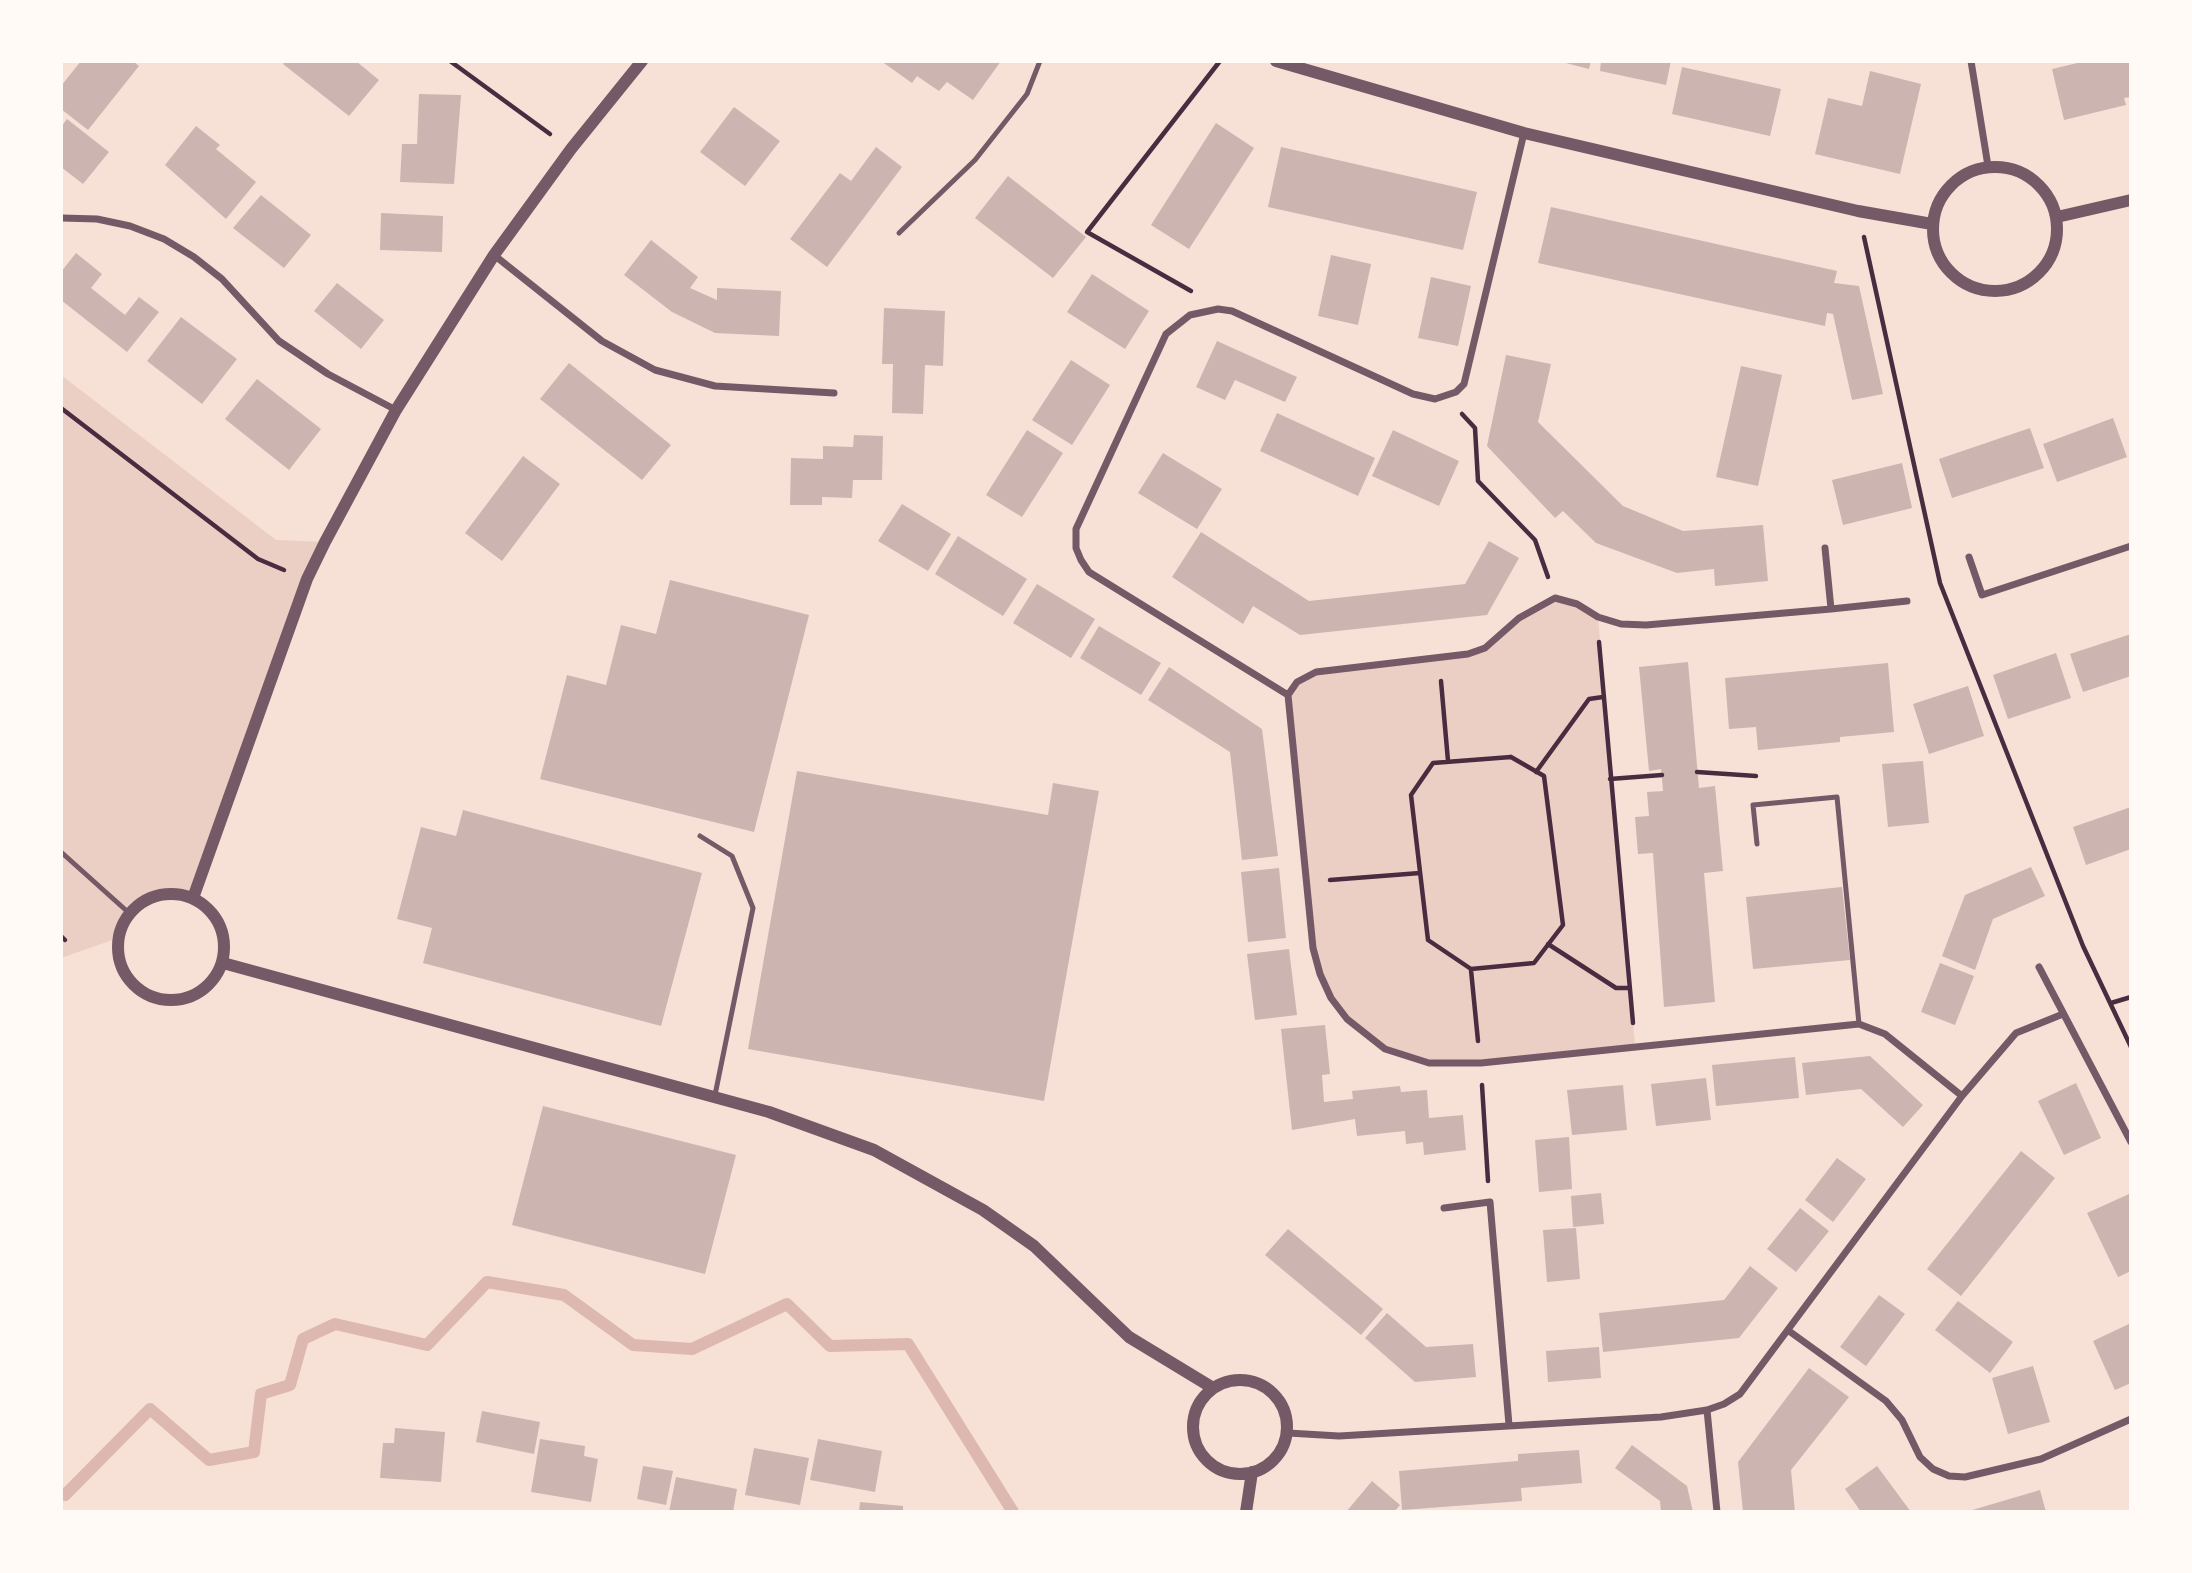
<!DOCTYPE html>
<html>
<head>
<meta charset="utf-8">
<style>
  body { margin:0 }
  #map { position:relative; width:2192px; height:1573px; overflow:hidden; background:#f7e1d7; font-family:Inter,sans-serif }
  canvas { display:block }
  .frame { position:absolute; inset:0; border:63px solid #fffaf5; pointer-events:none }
</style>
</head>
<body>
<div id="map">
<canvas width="2192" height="1573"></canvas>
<div class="frame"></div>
</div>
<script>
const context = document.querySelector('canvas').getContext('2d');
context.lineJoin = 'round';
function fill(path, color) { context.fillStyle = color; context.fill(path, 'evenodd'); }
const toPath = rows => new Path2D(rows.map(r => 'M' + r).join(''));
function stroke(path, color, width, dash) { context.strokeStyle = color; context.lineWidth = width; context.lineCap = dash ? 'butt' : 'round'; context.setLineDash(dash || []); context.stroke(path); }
const green = toPath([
  [61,375,276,540,325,542,193,898,172,893,149,898,129,913,118,938,61,958],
  [1555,598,1598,617,1635,1045,1455,1064,1406,1057,1366,1036,1331,998,1313,948,1288,695,1297,682,1316,672,1484,648,1519,618]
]);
const stream = toPath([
  [61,1493,65,1495,150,1409,209,1460,254,1452,261,1394,290,1385,303,1339,335,1324,427,1345,487,1282,564,1295,633,1345,692,1349,787,1304,830,1346,908,1344,1013,1512]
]);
const building = toPath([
  [81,61,133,61,139,66,88,130,61,109,61,86],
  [285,61,356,61,379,80,349,116,283,64],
  [881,61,1001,61,973,100,947,82,939,91,917,76,912,83],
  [1558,61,1591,61,1589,69],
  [1601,61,1671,61,1666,85,1600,71],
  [2086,61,2131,61,2131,97,2124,98,2126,105,2064,120,2052,69],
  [1682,67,1781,89,1770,136,1672,114],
  [1870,71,1921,84,1900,174,1815,154,1828,98,1862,106],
  [419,94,461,95,454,184,400,182,402,144,417,144],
  [734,107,780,141,745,186,700,152],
  [67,119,109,152,83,184,61,167,61,127],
  [1216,123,1254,148,1189,249,1151,225],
  [196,126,220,145,216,149,256,182,226,219,165,165],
  [876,147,902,167,827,267,790,239,840,173,851,181],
  [1281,147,1477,192,1463,250,1268,207],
  [1008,176,1086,237,1053,278,975,218],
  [261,195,311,235,284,268,233,228],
  [1551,207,1837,271,1834,283,1859,286,1883,394,1852,400,1833,314,1827,313,1825,326,1538,263],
  [381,213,443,216,442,252,380,250],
  [651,240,698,277,690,288,717,300,717,288,781,291,779,336,715,333,672,312,624,275],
  [76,253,102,274,91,288,125,315,139,297,159,312,127,352,61,300,61,272],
  [1331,255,1371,264,1358,325,1318,316],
  [1092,274,1149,311,1125,349,1067,312],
  [1431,277,1471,286,1458,346,1418,338],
  [337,283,384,320,361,349,314,311],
  [884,308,945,311,943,366,925,365,923,414,892,413,893,364,882,364],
  [181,317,237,359,202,404,147,361],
  [1217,341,1297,377,1285,402,1235,380,1225,400,1196,387],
  [1506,355,1551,364,1538,422,1623,506,1683,531,1763,525,1768,581,1715,586,1714,569,1677,573,1596,543,1563,511,1555,518,1487,446],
  [1071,360,1110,385,1072,445,1032,420],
  [569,363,671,445,642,480,540,399],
  [1741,366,1782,375,1758,486,1716,477],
  [257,379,321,429,289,470,225,419],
  [1277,413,1375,458,1358,496,1260,451],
  [2113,418,2127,457,2057,482,2043,444],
  [2030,428,2044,468,1952,498,1939,459],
  [1027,430,1063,453,1022,517,986,495],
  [1393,430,1459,461,1439,506,1372,476],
  [854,435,883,436,882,480,853,480,852,498,822,497,822,505,790,505,791,458,823,459,823,446,853,447],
  [1163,453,1222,489,1197,529,1138,493],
  [523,456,560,484,502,561,465,533],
  [1902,463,1912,508,1843,525,1832,480],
  [902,504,951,534,928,571,878,541],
  [1201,532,1309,601,1465,584,1489,541,1519,558,1487,615,1300,635,1253,606,1243,624,1172,577],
  [958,536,1027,579,1003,616,935,574],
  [670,580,809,615,754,832,540,779,567,675,606,685,621,625,656,634],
  [1037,584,1095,619,1071,658,1013,623],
  [1099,626,1161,663,1141,695,1080,658],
  [2131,634,2131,676,2083,692,2070,654],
  [2056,653,2071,698,2008,719,1993,675],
  [1688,662,1699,788,1715,786,1723,871,1704,873,1715,1002,1664,1007,1653,853,1638,854,1635,817,1649,816,1647,792,1663,791,1661,769,1649,771,1639,667],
  [1888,663,1894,732,1840,737,1840,742,1758,750,1756,727,1729,729,1725,678],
  [1169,667,1262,729,1278,856,1242,860,1230,752,1148,700],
  [1968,686,1984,736,1929,754,1913,704],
  [1923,761,1929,823,1888,827,1882,764],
  [797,771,1048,815,1053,783,1099,791,1044,1101,748,1049],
  [2131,807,2131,849,2086,865,2073,827],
  [463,810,702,873,661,1026,423,963,432,928,397,919,421,827,456,836],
  [2031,867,2045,896,1993,919,1975,970,1942,956,1965,895],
  [1279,868,1286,938,1248,942,1241,872],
  [1842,887,1850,960,1753,969,1746,897],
  [1289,949,1297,1015,1255,1020,1247,954],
  [1940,963,1974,976,1955,1025,1921,1012],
  [1325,1025,1330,1074,1322,1075,1324,1102,1353,1099,1352,1091,1400,1086,1401,1092,1427,1090,1429,1118,1463,1115,1466,1150,1424,1155,1423,1142,1406,1144,1405,1131,1357,1136,1355,1119,1292,1130,1281,1029],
  [1870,1056,1923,1105,1903,1127,1861,1089,1806,1095,1802,1063],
  [1795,1057,1799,1098,1716,1106,1712,1065],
  [1706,1078,1711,1120,1656,1126,1651,1084],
  [2076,1083,2101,1138,2064,1155,2038,1101],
  [1623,1085,1627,1130,1572,1135,1567,1090],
  [543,1106,736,1155,705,1274,512,1225],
  [1569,1137,1572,1189,1539,1192,1535,1140],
  [2021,1151,2055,1178,1961,1296,1927,1269],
  [1837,1158,1866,1179,1833,1222,1805,1200],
  [1601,1193,1604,1224,1573,1227,1571,1196],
  [2129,1194,2131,1271,2118,1277,2087,1213],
  [1800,1208,1829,1231,1796,1272,1767,1249],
  [1576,1228,1580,1279,1547,1282,1543,1230],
  [1288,1229,1383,1309,1361,1335,1265,1255],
  [1750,1266,1778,1288,1739,1338,1603,1352,1599,1313,1724,1300],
  [1879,1295,1905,1314,1866,1366,1840,1347],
  [1958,1301,2013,1342,1990,1373,1935,1330],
  [1387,1313,1426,1347,1473,1344,1476,1377,1415,1382,1365,1338],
  [2131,1323,2131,1383,2115,1390,2093,1341],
  [1599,1347,1601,1378,1548,1382,1546,1351],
  [2033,1366,2050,1422,2008,1434,1992,1378],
  [1809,1368,1849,1397,1791,1470,1795,1512,1743,1512,1738,1462],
  [482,1411,540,1422,534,1454,476,1442],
  [395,1428,445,1432,441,1482,380,1478,383,1443,394,1443],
  [540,1439,585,1446,584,1456,598,1459,591,1502,531,1492],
  [818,1439,882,1451,875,1492,810,1480],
  [1632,1445,1687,1486,1693,1512,1661,1512,1660,1501,1615,1468],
  [754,1448,809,1458,800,1505,745,1495],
  [1579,1450,1582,1483,1521,1488,1522,1501,1402,1510,1399,1471,1518,1461,1518,1454],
  [643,1466,673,1471,666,1505,637,1499],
  [1877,1466,1911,1512,1861,1512,1845,1489],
  [676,1477,737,1489,733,1512,669,1512],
  [1372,1481,1400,1505,1394,1512,1346,1512],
  [2040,1490,2046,1512,1969,1512,1969,1511],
  [860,1502,903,1506,903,1512,859,1512]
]);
const path = toPath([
  [450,61,550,134],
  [1864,237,1940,583,2083,946,2131,1047],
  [1191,291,1087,232,1220,61],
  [61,408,258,559,284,570],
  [1462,414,1475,428,1478,481,1535,540,1548,577],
  [1599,642,1633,1023],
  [1441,681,1448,761],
  [1511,757,1544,776,1563,925,1534,963,1471,969,1428,940,1411,795,1433,763,1511,757],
  [1536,772,1589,699,1603,697],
  [1697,772,1756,776],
  [1610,779,1662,775],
  [1330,880,1420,873],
  [61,936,65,940],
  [1548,944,1616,988,1630,988],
  [1471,970,1478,1041],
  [2111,1003,2131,997],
  [1482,1085,1488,1181]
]);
const service = toPath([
  [899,233,975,160,1027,94,1040,61],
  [700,836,732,856,753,908,715,1095],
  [1757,844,1753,805,1837,797,1859,1024],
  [61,852,129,913]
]);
const minor = toPath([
  [1971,61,1988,166],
  [1524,133,1464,384,1456,392,1435,399,1413,394,1232,311,1218,309,1190,315,1166,334,1076,529,1076,548,1081,560,1089,572,1288,695,1297,682,1316,672,1468,654,1485,648,1519,618,1555,598,1577,604,1598,617,1621,624,1646,625,1831,609],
  [62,218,97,219,130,226,164,239,194,257,222,279,279,341,328,374,396,410],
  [494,255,602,341,655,370,715,386,834,393],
  [1825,548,1831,609,1907,601],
  [1969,557,1982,595,2131,546],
  [1288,695,1313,948,1320,974,1331,998,1347,1019,1385,1049,1429,1063,1481,1063,1859,1024,1885,1034,1962,1096],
  [2039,967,2131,1142],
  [1444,1208,1490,1202,1509,1425],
  [1789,1331,1886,1401,1902,1420,1920,1457,1933,1469,1949,1476,1965,1477,2041,1459,2131,1419],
  [1707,1410,1717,1512],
  [1288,1433,1339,1436,1661,1417,1707,1410,1724,1404,1740,1394,1962,1096,2016,1033,2063,1014]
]);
const tertiary = toPath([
  [1276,61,1524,133,1858,211,1932,224],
  '1933 229a62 62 0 1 1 124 0a62 62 0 1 1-124 0Z',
  [2057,217,2131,200],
  '118 947a53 53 0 1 1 106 0a53 53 0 1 1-106 0Z',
  [193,898,307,579,325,542,396,410,494,255,571,149,642,61],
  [223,963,769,1112,874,1150,983,1210,1034,1246,1129,1337,1213,1388],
  '1193 1427a47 47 0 1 1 94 0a47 47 0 1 1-94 0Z',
  [1246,1512,1252,1472]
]);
fill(green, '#ebcfc5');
stroke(stream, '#dcb8b0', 12);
fill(building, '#ccb4b1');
stroke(path, '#4a2c40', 4.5);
stroke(service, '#755966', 5);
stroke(minor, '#755966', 7);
stroke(tertiary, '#755966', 12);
</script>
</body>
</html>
